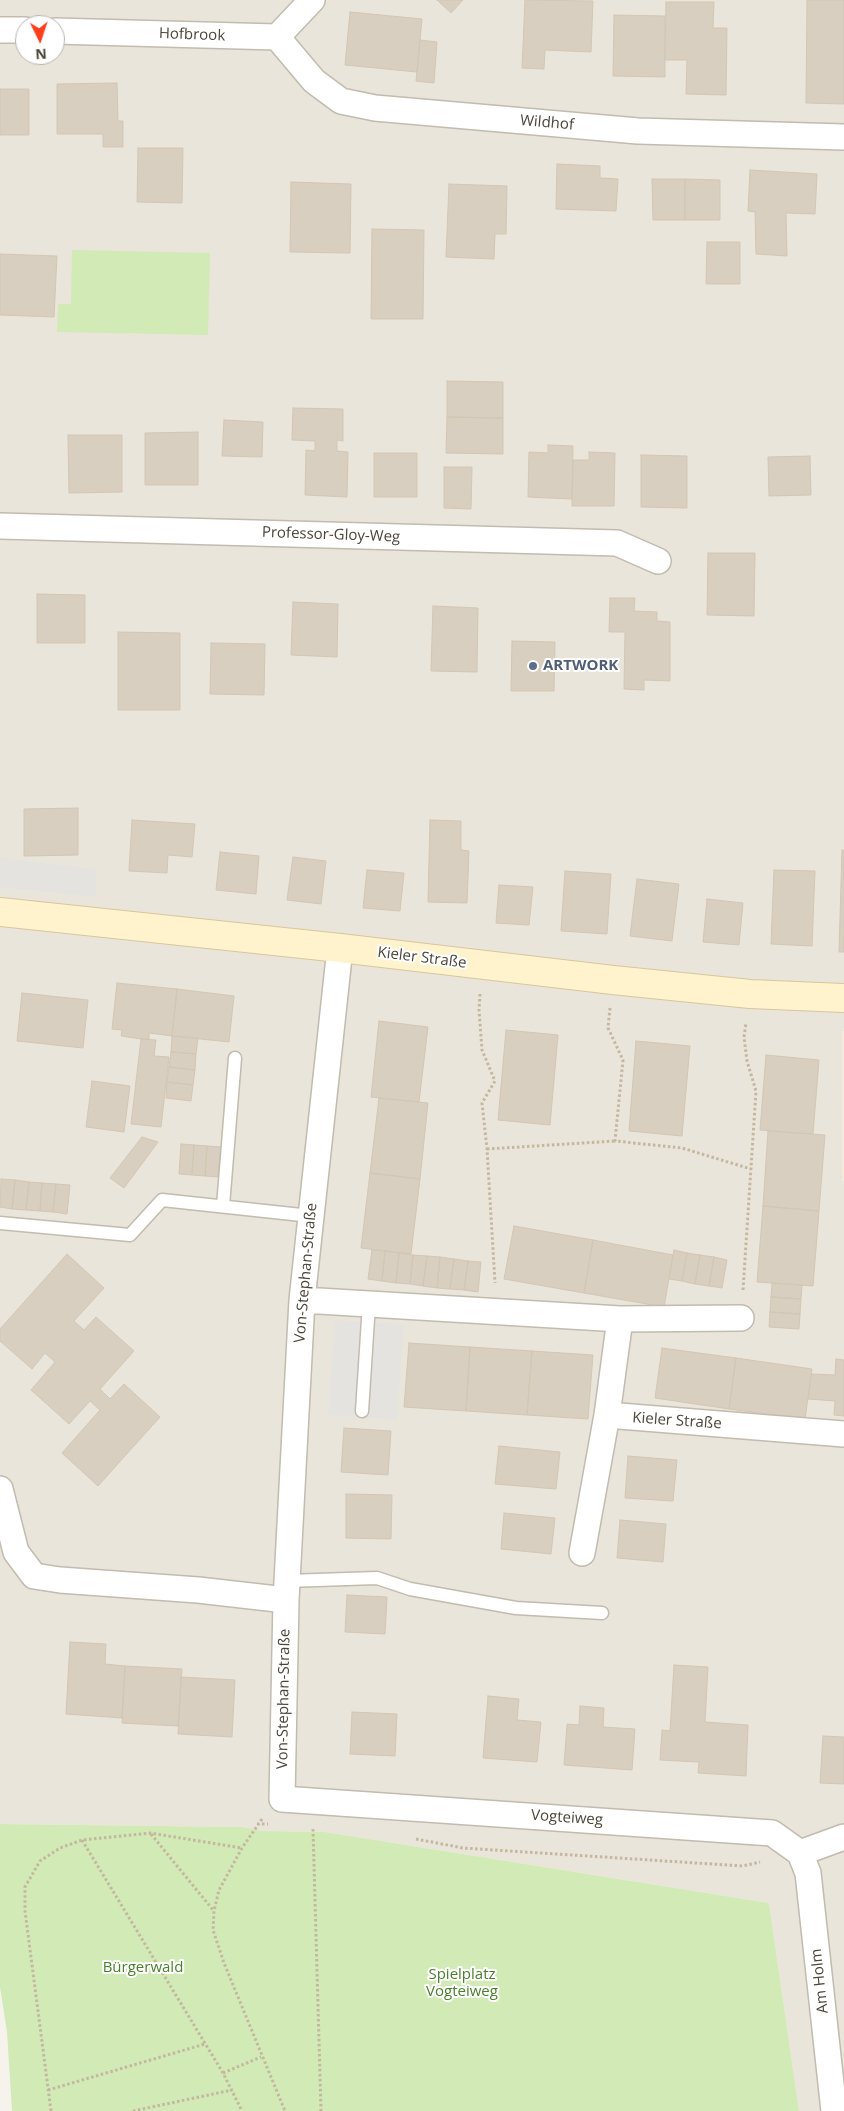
<!DOCTYPE html>
<html>
<head>
<meta charset="utf-8">
<style>
  body { margin:0 }
  #map { position:relative; width:844px; height:2111px; overflow:hidden; background:#f6f3ec; font-family:"Open Sans",sans-serif }
  canvas { display:block }
  .north { position:absolute; left:15px; top:15px; width:50px; height:50px; box-sizing:border-box; background:#fff; border:1px solid #b7b4b0; border-radius:50%; rotate:176deg; font-size:14px; font-weight:700; line-height:20px; text-align:center; color:#4b4439 }
  .north::after { content:''; display:block; margin:auto; width:18px; height:22px; background:#fc3f1d; clip-path:polygon(50% 0,100% 100%,50% 72%,0 100%) }
</style>
</head>
<body>
<div id="map">
<canvas width="844" height="2111"></canvas>
<div class="north">N</div>
</div>
<script>
const context = document.querySelector('canvas').getContext('2d');
context.lineJoin = 'round';
function fill(path, color) { context.fillStyle = color; context.fill(path, 'evenodd'); }
const toPath = rows => new Path2D(rows.map(r => 'M' + r).join(''));
function stroke(path, color, width, dash) { context.strokeStyle = color; context.lineWidth = width; context.lineCap = dash ? 'butt' : 'round'; context.setLineDash(dash || []); context.stroke(path); }
function write(font, color, halo, rows, align = 'center') {
  context.font = font + ' "Open Sans",sans-serif'; context.lineWidth = 4; context.setLineDash([]); context.textBaseline = 'middle'; context.strokeStyle = halo; context.fillStyle = color; for (const [text, x, y, turn = 0] of rows) {
    context.save(); context.translate(x, y); context.rotate((+turn || 0) * Math.PI / 180); context.textAlign = isNaN(turn) ? turn : align; if (halo) context.strokeText(text, 0, 0); context.fillText(text, 0, 0); context.restore();
  }
}
const residential = toPath([
  [0,0,844,0,844,2111,799,2111,769,1903,325,1832,263,1831,242,1827,0,1824],
  [25,25,55,25,55,55,25,55]
]);
const commercial = toPath([
  [842,1031,844,1031,844,1181,842,1181]
]);
const green = toPath([
  [72,250,210,253,208,335,57,332,58,304,71,304],
  [0,1824,242,1827,263,1831,325,1832,769,1903,799,2111,12,2111,7,2032,0,1987]
]);
const parking = toPath([
  [0,858,96,869,96,897,0,887],
  [335,1320,404,1324,397,1420,328,1415]
]);
const building = toPath([
  [437,0,463,0,451,13,437,0],
  [525,0,593,1,591,52,545,50,544,69,522,68,525,0],
  [807,0,844,0,844,104,806,103,807,0],
  [666,2,714,2,713,28,727,28,726,95,686,94,687,60,665,60,666,2],
  [350,12,422,19,417,72,345,65,350,12],
  [614,15,665,16,665,77,613,76,614,15],
  [420,40,437,42,434,83,416,81,420,40],
  [117,83,118,121,123,121,123,147,103,147,103,134,57,134,57,84,117,83],
  [0,89,29,89,29,135,0,135,0,89],
  [138,148,183,148,182,203,137,202,138,148],
  [557,164,600,166,600,178,618,179,616,211,556,209,557,164],
  [750,170,817,174,815,214,786,213,787,256,756,254,755,212,748,211,750,170],
  [652,179,685,179,685,220,653,220,652,179],
  [685,179,720,180,720,220,685,220,685,179],
  [291,182,351,184,350,253,290,252,291,182],
  [449,184,507,186,506,234,495,234,494,259,446,257,449,184],
  [372,229,424,230,423,319,371,319,372,229],
  [707,242,740,242,740,284,706,284,707,242],
  [0,254,57,256,54,317,0,315,0,254],
  [447,381,503,382,503,418,447,417,447,381],
  [293,408,343,409,343,441,337,440,337,451,348,452,347,497,305,495,306,450,315,451,315,441,292,440,293,408],
  [447,417,503,418,503,454,446,453,447,417],
  [224,420,263,422,262,457,222,456,224,420],
  [198,432,198,485,145,485,145,433,198,432],
  [68,435,122,435,122,492,69,493,68,435],
  [548,445,573,446,572,499,528,497,529,452,548,453,548,445],
  [589,452,615,453,614,506,572,506,573,460,589,460,589,452],
  [374,453,417,453,417,497,374,497,374,453],
  [641,455,687,456,687,508,641,507,641,455],
  [810,456,811,495,769,496,768,457,810,456],
  [444,467,472,467,471,509,444,508,444,467],
  [708,553,755,553,754,616,707,615,708,553],
  [37,594,85,595,85,643,37,643,37,594],
  [610,598,635,598,634,611,657,612,657,621,670,622,670,681,644,680,644,690,624,689,625,632,609,632,610,598],
  [293,602,338,604,337,657,291,655,293,602],
  [433,606,478,608,477,672,431,671,433,606],
  [118,632,180,633,180,710,118,710,118,632],
  [512,641,555,642,554,691,511,691,512,641],
  [211,643,265,644,264,695,210,694,211,643],
  [78,808,78,855,24,856,24,809,78,808],
  [132,820,195,824,192,857,168,855,167,873,129,871,132,820],
  [430,820,461,821,461,850,469,851,467,903,428,902,430,820],
  [842,850,844,850,844,952,839,952,842,850],
  [220,852,259,856,256,894,216,890,220,852],
  [293,857,326,861,321,904,287,900,293,857],
  [367,870,404,873,400,911,363,908,367,870],
  [774,870,815,871,812,946,771,944,774,870],
  [565,871,611,874,607,934,561,931,565,871],
  [637,879,679,884,672,941,630,936,637,879],
  [499,885,533,887,529,925,496,923,499,885],
  [707,899,743,903,739,945,703,942,707,899],
  [117,983,177,989,172,1036,149,1033,149,1039,141,1039,121,1036,122,1030,112,1029,117,983],
  [177,989,234,996,229,1042,172,1036,177,989],
  [22,993,88,1000,83,1048,17,1041,22,993],
  [379,1021,428,1027,419,1102,371,1097,379,1021],
  [506,1030,558,1035,550,1125,498,1120,506,1030],
  [172,1036,198,1038,196,1054,171,1052,172,1036],
  [141,1039,156,1040,154,1056,169,1057,161,1127,131,1124,141,1039],
  [636,1041,690,1046,682,1136,629,1131,636,1041],
  [171,1052,196,1054,195,1070,169,1067,171,1052],
  [766,1055,819,1060,813,1134,760,1130,766,1055],
  [169,1067,195,1070,193,1085,167,1082,169,1067],
  [92,1081,130,1086,124,1132,86,1127,92,1081],
  [167,1082,193,1085,191,1101,166,1098,167,1082],
  [379,1098,428,1103,420,1179,370,1173,379,1098],
  [768,1131,825,1135,819,1211,763,1206,768,1131],
  [142,1137,158,1142,124,1188,110,1178,142,1137],
  [181,1144,194,1145,192,1175,179,1174,181,1144],
  [194,1145,207,1146,205,1176,192,1175,194,1145],
  [207,1146,221,1147,218,1177,205,1176,207,1146],
  [370,1173,420,1179,411,1254,361,1248,370,1173],
  [1,1179,15,1180,12,1209,0,1207,1,1179],
  [15,1180,29,1182,26,1210,12,1209,15,1180],
  [29,1182,42,1183,40,1211,26,1210,29,1182],
  [42,1183,56,1184,53,1212,40,1211,42,1183],
  [56,1184,70,1185,67,1214,53,1212,56,1184],
  [763,1206,819,1211,813,1286,757,1282,763,1206],
  [514,1226,593,1240,584,1293,504,1279,514,1226],
  [593,1240,673,1255,664,1307,584,1293,593,1240],
  [372,1250,385,1251,382,1281,368,1279,372,1250],
  [674,1250,687,1253,682,1281,669,1279,674,1250],
  [385,1251,399,1253,396,1283,382,1281,385,1251],
  [399,1253,413,1255,410,1284,396,1283,399,1253],
  [687,1253,700,1255,695,1284,682,1281,687,1253],
  [67,1254,104,1288,74,1321,84,1330,96,1317,134,1351,100,1389,110,1399,124,1384,160,1417,98,1486,62,1453,100,1410,90,1401,69,1424,31,1390,55,1362,45,1353,32,1369,0,1341,0,1329,67,1254],
  [413,1255,427,1256,423,1286,410,1284,413,1255],
  [700,1255,714,1257,709,1286,695,1284,700,1255],
  [427,1256,440,1257,437,1288,423,1286,427,1256],
  [440,1257,454,1259,450,1289,437,1288,440,1257],
  [714,1257,727,1260,722,1288,709,1286,714,1257],
  [454,1259,468,1261,464,1290,450,1289,454,1259],
  [468,1261,481,1262,478,1292,464,1290,468,1261],
  [772,1283,802,1285,801,1299,771,1297,772,1283],
  [771,1297,801,1299,800,1314,770,1312,771,1297],
  [770,1312,800,1314,799,1329,769,1327,770,1312],
  [409,1343,470,1347,466,1411,404,1407,409,1343],
  [470,1347,532,1351,527,1415,466,1411,470,1347],
  [662,1348,736,1358,729,1409,655,1398,662,1348],
  [532,1351,593,1355,588,1419,527,1415,532,1351],
  [736,1358,812,1369,805,1419,729,1409,736,1358],
  [836,1359,844,1360,844,1416,834,1415,835,1401,808,1399,811,1374,835,1375,836,1359],
  [344,1428,391,1431,388,1475,341,1472,344,1428],
  [499,1446,560,1452,556,1489,495,1484,499,1446],
  [628,1456,677,1460,673,1501,625,1498,628,1456],
  [346,1494,392,1495,391,1539,346,1538,346,1494],
  [504,1513,555,1518,551,1554,501,1549,504,1513],
  [620,1520,666,1524,663,1562,617,1558,620,1520],
  [347,1595,387,1597,385,1634,345,1632,347,1595],
  [70,1642,106,1644,105,1664,125,1666,122,1718,66,1714,70,1642],
  [674,1665,708,1667,705,1722,748,1725,746,1776,698,1773,699,1762,660,1760,662,1730,670,1731,674,1665],
  [125,1666,182,1669,178,1726,122,1723,125,1666],
  [181,1677,235,1680,232,1737,178,1734,181,1677],
  [488,1696,519,1699,517,1720,541,1722,537,1762,483,1758,488,1696],
  [580,1706,604,1708,603,1727,635,1729,632,1770,564,1765,567,1724,579,1725,580,1706],
  [352,1712,397,1714,395,1756,350,1754,352,1712],
  [823,1736,844,1737,844,1784,820,1783,823,1736]
]);
const path = toPath([
  [480,994,479,1010,482,1050,495,1081,482,1103,487,1149,495,1283],
  [610,1008,608,1028,623,1060,615,1141,682,1148,751,1169],
  [487,1149,615,1141],
  [743,1290,756,1091,747,1061,744,1037,746,1023],
  [262,1819,242,1848,219,1890,214,1911,213,1930,224,1963,285,2111],
  [257,1824,268,1824],
  [313,1829,321,2111],
  [151,1834,213,1910],
  [416,1839,463,1848,743,1866,760,1862],
  [82,1840,223,2073,242,2111],
  [223,2073,261,2057],
  [48,2090,205,2044],
  [51,2111,25,1911,25,1887,40,1861,60,1848,82,1840,150,1833,242,1848],
  [133,2111,232,2090]
]);
const lane = toPath([
  [223,1206,235,1058],
  [0,1223,130,1235,162,1200,311,1216],
  [362,1411,369,1304],
  [287,1581,377,1578,410,1589,516,1608,602,1613]
]);
const street = toPath([
  [0,30,25,30],
  [55,31,277,37,312,0],
  [277,37,314,81,341,101,375,108,638,131,844,137],
  [0,526,617,543,658,561],
  [340,948,302,1300,286,1600,282,1799,772,1833,800,1853],
  [302,1300,620,1319,607,1415,582,1553],
  [620,1319,741,1318],
  [607,1415,844,1434],
  [0,1489,16,1552,34,1576,60,1580,198,1590,286,1600],
  [800,1853,808,1873,834,2111],
  [800,1853,844,1837]
]);
const secondary = toPath([
  [0,912,340,948,613,980,750,994,844,998]
]);
const markers = [
  [533,666,5,"#5c6f8a"]
];
const streetNames = [
  ["Hofbrook",192,35,2],
  ["Wildhof",547,123,5],
  ["Professor-Gloy-Weg",331,535,2],
  ["Kieler Straße",422,958,7],
  ["Von-Stephan-Straße",306,1273,-85],
  ["Kieler Straße",677,1421,4],
  ["Von-Stephan-Straße",284,1699,-89],
  ["Vogteiweg",567,1818,4],
  ["Am Holm",820,1981,-96]
];
const serviceNames = [
  ["ARTWORK",543,666]
];
const parkNames = [
  ["Bürgerwald",143,1968],
  ["Spielplatz",462,1975],
  ["Vogteiweg",462,1992]
];
fill(residential, '#eae5da');
fill(commercial, '#f7ead8');
fill(green, '#d2eab5');
fill(parking, '#e5e3e0');
fill(building, '#d8cfc1');
stroke(building, '#d3c7b4', 1);
stroke(lane, '#c2bbae', 15);
stroke(street, '#c2bbae', 28);
stroke(secondary, '#d6c79b', 30);
stroke(path, '#c4b79f', 3, [2.5, 2.5]);
stroke(lane, '#fff', 12);
stroke(street, '#fff', 25);
stroke(secondary, '#fff3cd', 28);
for (const [x, y, r, color] of markers) { const dot = new Path2D(); dot.arc(x, y, r, 0, 2 * Math.PI); context.fillStyle = color; context.fill(dot); stroke(dot, '#fff', 2); }
write('15px', '#4b4439', '#fff', streetNames);
write('bold 15px', '#4e5e75', '#fff', serviceNames, 'left');
write('15px', '#4a7f2a', '#fff', parkNames);
</script>
</body>
</html>
